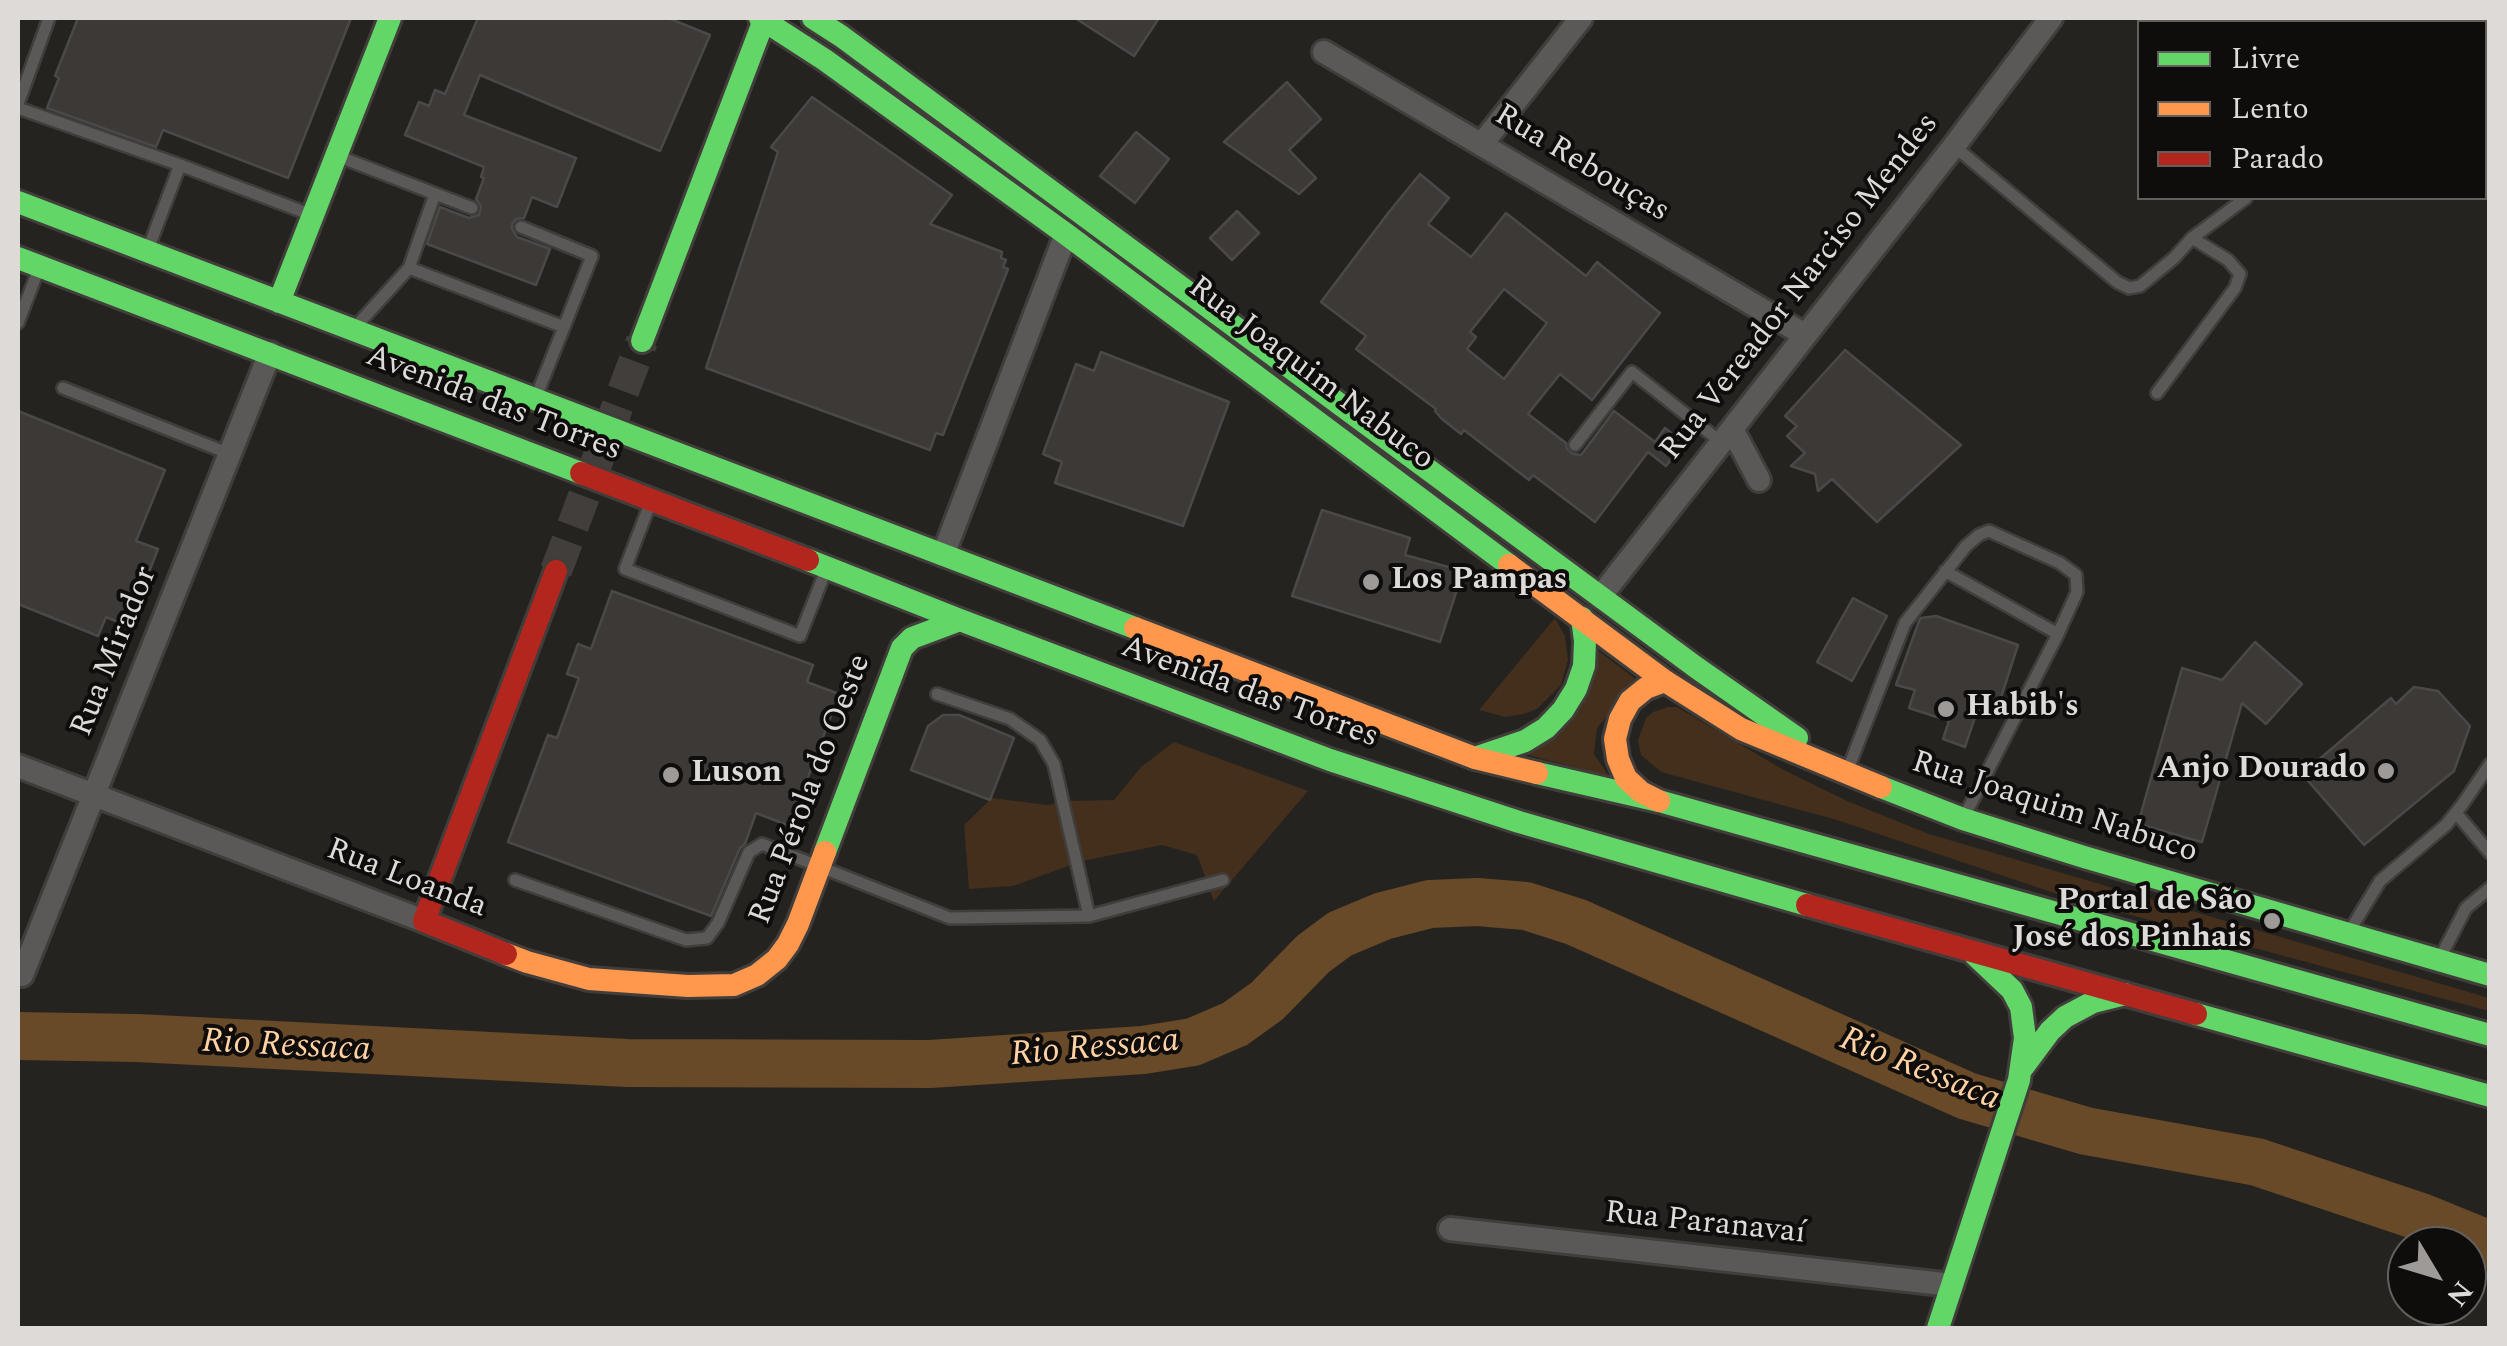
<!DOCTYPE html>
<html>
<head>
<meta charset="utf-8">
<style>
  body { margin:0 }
  #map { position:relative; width:2507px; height:1346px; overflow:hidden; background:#252320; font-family:Spectral,serif }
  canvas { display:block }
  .frame { position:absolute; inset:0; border:20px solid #dedad8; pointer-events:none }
  .legend { position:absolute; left:2137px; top:20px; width:350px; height:180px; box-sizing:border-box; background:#0f0d0b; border:2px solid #625f5d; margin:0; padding:12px 18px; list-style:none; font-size:30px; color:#dedad8 }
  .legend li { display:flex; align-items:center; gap:20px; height:50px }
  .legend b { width:50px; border:2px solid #625f5d }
  .north { position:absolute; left:2387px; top:1226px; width:100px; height:100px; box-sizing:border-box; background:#0f0d0b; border:2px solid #625f5d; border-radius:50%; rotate:128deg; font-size:28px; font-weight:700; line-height:40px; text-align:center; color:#dedad8 }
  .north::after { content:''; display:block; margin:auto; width:35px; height:45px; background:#9d9a98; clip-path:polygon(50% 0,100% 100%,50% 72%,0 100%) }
</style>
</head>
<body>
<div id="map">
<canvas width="2507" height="1346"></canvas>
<div class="frame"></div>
<ul class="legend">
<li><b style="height:12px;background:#63d668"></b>Livre</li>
<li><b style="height:12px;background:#ff974d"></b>Lento</li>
<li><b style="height:12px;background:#b3261e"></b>Parado</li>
</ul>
<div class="north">N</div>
</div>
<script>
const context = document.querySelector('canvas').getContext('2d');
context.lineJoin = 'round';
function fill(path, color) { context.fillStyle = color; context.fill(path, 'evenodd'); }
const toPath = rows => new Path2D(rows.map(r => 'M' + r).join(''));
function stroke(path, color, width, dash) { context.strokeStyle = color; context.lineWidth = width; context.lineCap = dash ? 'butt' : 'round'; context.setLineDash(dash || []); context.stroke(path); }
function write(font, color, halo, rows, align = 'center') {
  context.font = font + ' Spectral,serif'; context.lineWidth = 8; context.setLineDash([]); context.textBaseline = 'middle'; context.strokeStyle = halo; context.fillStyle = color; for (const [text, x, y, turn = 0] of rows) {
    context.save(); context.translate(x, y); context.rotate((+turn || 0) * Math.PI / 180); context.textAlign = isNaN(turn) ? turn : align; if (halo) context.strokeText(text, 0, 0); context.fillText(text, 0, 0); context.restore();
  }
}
const green = toPath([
  [1555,618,1565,636,1568,660,1561,685,1537,709,1524,714,1505,717,1479,710],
  [1596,649,1637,680,1597,728,1594,754,1609,776,1520,753],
  [1668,707,1677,707,1782,769,1847,801,1929,834,2489,998,2489,1011,2075,900,1837,820,1661,772,1641,755,1638,740,1646,718,1653,712],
  [1174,742,1308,791,1214,901,1197,855,1162,845,1082,861,1013,886,969,889,964,825,992,798,1047,805,1070,801,1114,800,1141,767]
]);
const river = toPath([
  [18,1036,137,1038,627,1063,930,1064,1143,1050,1193,1042,1235,1024,1267,1001,1313,954,1340,934,1383,916,1430,904,1477,902,1526,906,1576,922,1967,1096,2086,1131,2257,1162,2421,1217,2490,1245]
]);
const building = toPath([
  [78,18,351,18,288,178,163,130,156,147,47,108,59,78,55,76,78,18],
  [478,18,668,18,710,35,660,151,480,75,464,115,576,158,557,207,532,197,524,218,516,219,512,224,512,229,517,237,550,249,536,285,427,244,440,207,469,218,479,215,481,206,476,199,484,178,481,177,484,167,405,135,419,102,429,106,435,90,445,94,478,18],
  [1075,18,1159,18,1134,56,1075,18],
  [1287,82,1321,119,1289,150,1316,178,1299,194,1224,142,1287,82],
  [812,97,952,195,930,224,1002,252,1001,258,1006,260,1003,267,1008,269,943,435,936,433,930,450,706,368,778,152,771,147,812,97],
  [1136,132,1169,159,1135,203,1100,176,1136,132],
  [1420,174,1449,198,1428,224,1471,257,1506,213,1586,276,1597,262,1660,313,1592,400,1560,374,1528,414,1566,443,1567,449,1573,454,1581,455,1614,411,1655,442,1665,428,1684,443,1666,466,1648,452,1595,522,1533,475,1529,480,1464,430,1461,434,1442,419,1435,411,1436,409,1356,349,1366,336,1321,302,1389,212,1420,174],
  [1504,289,1547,323,1504,379,1467,349,1476,337,1470,332,1504,289],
  [1237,211,1259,233,1232,260,1210,238,1237,211],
  [1845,350,1961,445,1877,522,1832,479,1818,491,1815,474,1791,466,1805,453,1787,436,1797,426,1785,416,1845,350],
  [1101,352,1229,402,1183,526,1055,483,1062,462,1043,454,1076,364,1094,371,1101,352],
  [18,411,165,470,136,541,158,549,128,626,106,617,98,636,18,604,18,411],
  [1322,510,1410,538,1405,555,1463,571,1440,642,1292,596,1322,510],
  [612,591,813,665,807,682,839,694,790,826,756,813,745,844,740,848,711,916,508,842,548,735,557,738,579,678,567,674,578,644,591,649,612,591],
  [1853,598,1887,616,1852,681,1817,662,1853,598],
  [1936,616,2018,645,1995,716,1977,711,1965,747,1943,739,1949,721,1909,708,1915,690,1896,685,1919,621,1921,618,1936,616],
  [2255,642,2302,684,2266,724,2242,703,2202,842,2138,824,2182,668,2222,680,2255,642],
  [2414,687,2438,691,2470,726,2454,771,2364,845,2302,774,2391,698,2396,704,2414,687],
  [943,715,959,715,1014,738,990,800,911,770,928,726,943,715]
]);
const secondaryTunnel = toPath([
  [556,571,642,341]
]);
const lane = toPath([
  [18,104,49,18],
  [18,108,180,165],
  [1954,146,2117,282,2129,288,2140,286,2174,258,2192,238,2246,198],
  [340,157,472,208],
  [521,227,592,256,564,327],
  [150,244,180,165,309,214],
  [409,268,564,327,538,392],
  [18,323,36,276],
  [359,323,409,268,435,194],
  [63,388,230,454],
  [2157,393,2235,288,2240,274,2228,260,2192,238],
  [1575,445,1632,372,1721,442],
  [648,509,625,569,800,636,824,575],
  [1945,571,2058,634],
  [937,694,1010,719,1040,740,1054,764,1089,916],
  [1848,769,1905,623,1966,546,1979,535,1989,531,2060,563,2076,575,2077,592,2058,634,1965,815],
  [2456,813,2490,853],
  [515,880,686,940,707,938,718,923,749,852,762,844,950,918,1089,916,1223,880],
  [2349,932,2380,881,2446,825,2462,805,2490,764],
  [2441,956,2466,908,2490,888]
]);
const street = toPath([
  [1324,52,1805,335],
  [1482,144,1581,18],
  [1732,429,1759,480],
  [943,555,1066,234],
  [1600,597,1954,146,2051,18],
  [18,766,424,921],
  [22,975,270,353],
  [1450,1229,1952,1285]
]);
const fast = toPath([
  [760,18,825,60,1066,234,1509,565],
  [813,18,841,36,1697,668,1797,738],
  [18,202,1135,628],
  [18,258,581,473],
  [279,302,390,18],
  [642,341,764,20],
  [808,560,960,620,1330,760,1519,822,1807,905],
  [1475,758,1525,741,1546,728,1563,710,1576,689,1584,666,1585,641,1582,618],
  [1537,773,1659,801,2490,1035],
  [1881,787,1963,819,2084,857,2490,975],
  [825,852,902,648,912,638,960,620],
  [2196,1014,2490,1096],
  [2021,1070,2050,1031,2065,1017,2093,1002,2125,994],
  [1938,1328,2019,1080,2025,1038,2021,1007,2012,990,1975,955]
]);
const slow = toPath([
  [1509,565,1665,681,1741,729,1881,787],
  [1135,628,1475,758,1537,773],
  [1659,801,1641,792,1626,778,1618,759,1615,739,1620,719,1630,701,1646,688,1665,681],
  [506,954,527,962,589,979,688,986,734,985,757,975,777,959,788,944,798,924,825,852]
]);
const jam = toPath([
  [581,473,808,560],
  [1807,905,2196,1014],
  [506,954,424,921,556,571]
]);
const markers = [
  [1371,582,10,"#9d9a98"],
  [1946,709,10,"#9d9a98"],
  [2386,771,10,"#9d9a98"],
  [671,775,10,"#9d9a98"],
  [2272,921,10,"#9d9a98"]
];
const streetNames = [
  ["Rua Rebouças",1581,165,31],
  ["Rua Vereador Narciso Mendes",1801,288,-52],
  ["Rua Joaquim Nabuco",1310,375,37],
  ["Avenida das Torres",493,405,21],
  ["Rua Mirador",116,652,-68],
  ["Avenida das Torres",1249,694,20],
  ["Rua Pérola do Oeste",812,790,-69],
  ["Rua Joaquim Nabuco",2054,809,18],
  ["Rua Loanda",406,880,21],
  ["Rua Paranavaí",1705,1225,6]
];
const poiNames = [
  ["Los Pampas",1391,582],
  ["Habib's",1966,709],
  ["Anjo Dourado",2366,771,"right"],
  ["Luson",691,775],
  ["Portal de São",2252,903,"right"],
  ["José dos Pinhais",2252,940,"right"]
];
const waterNames = [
  ["Rio Ressaca",286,1048,3],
  ["Rio Ressaca",1095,1050,-5],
  ["Rio Ressaca",1919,1071,22]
];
fill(green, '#432f1b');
stroke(river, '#684928', 48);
fill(building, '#3c3937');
stroke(building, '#4b4947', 2.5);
stroke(secondaryTunnel, '#413e3c', 32, [32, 16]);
stroke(lane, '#403d3b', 16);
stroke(street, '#403d3b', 28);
stroke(fast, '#403d3b', 28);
stroke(slow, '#403d3b', 28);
stroke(jam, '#403d3b', 28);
stroke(lane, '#5b5957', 11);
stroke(street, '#5b5957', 22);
stroke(fast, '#63d668', 22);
stroke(slow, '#ff974d', 22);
stroke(jam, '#b3261e', 22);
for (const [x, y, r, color] of markers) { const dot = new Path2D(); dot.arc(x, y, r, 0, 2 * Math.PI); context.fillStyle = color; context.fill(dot); stroke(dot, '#0f0d0b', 4); }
write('32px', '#dedad8', '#0f0d0b', streetNames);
write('bold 32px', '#dedad8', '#0f0d0b', poiNames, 'left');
write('italic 35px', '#ffd1a3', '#0f0d0b', waterNames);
</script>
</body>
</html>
